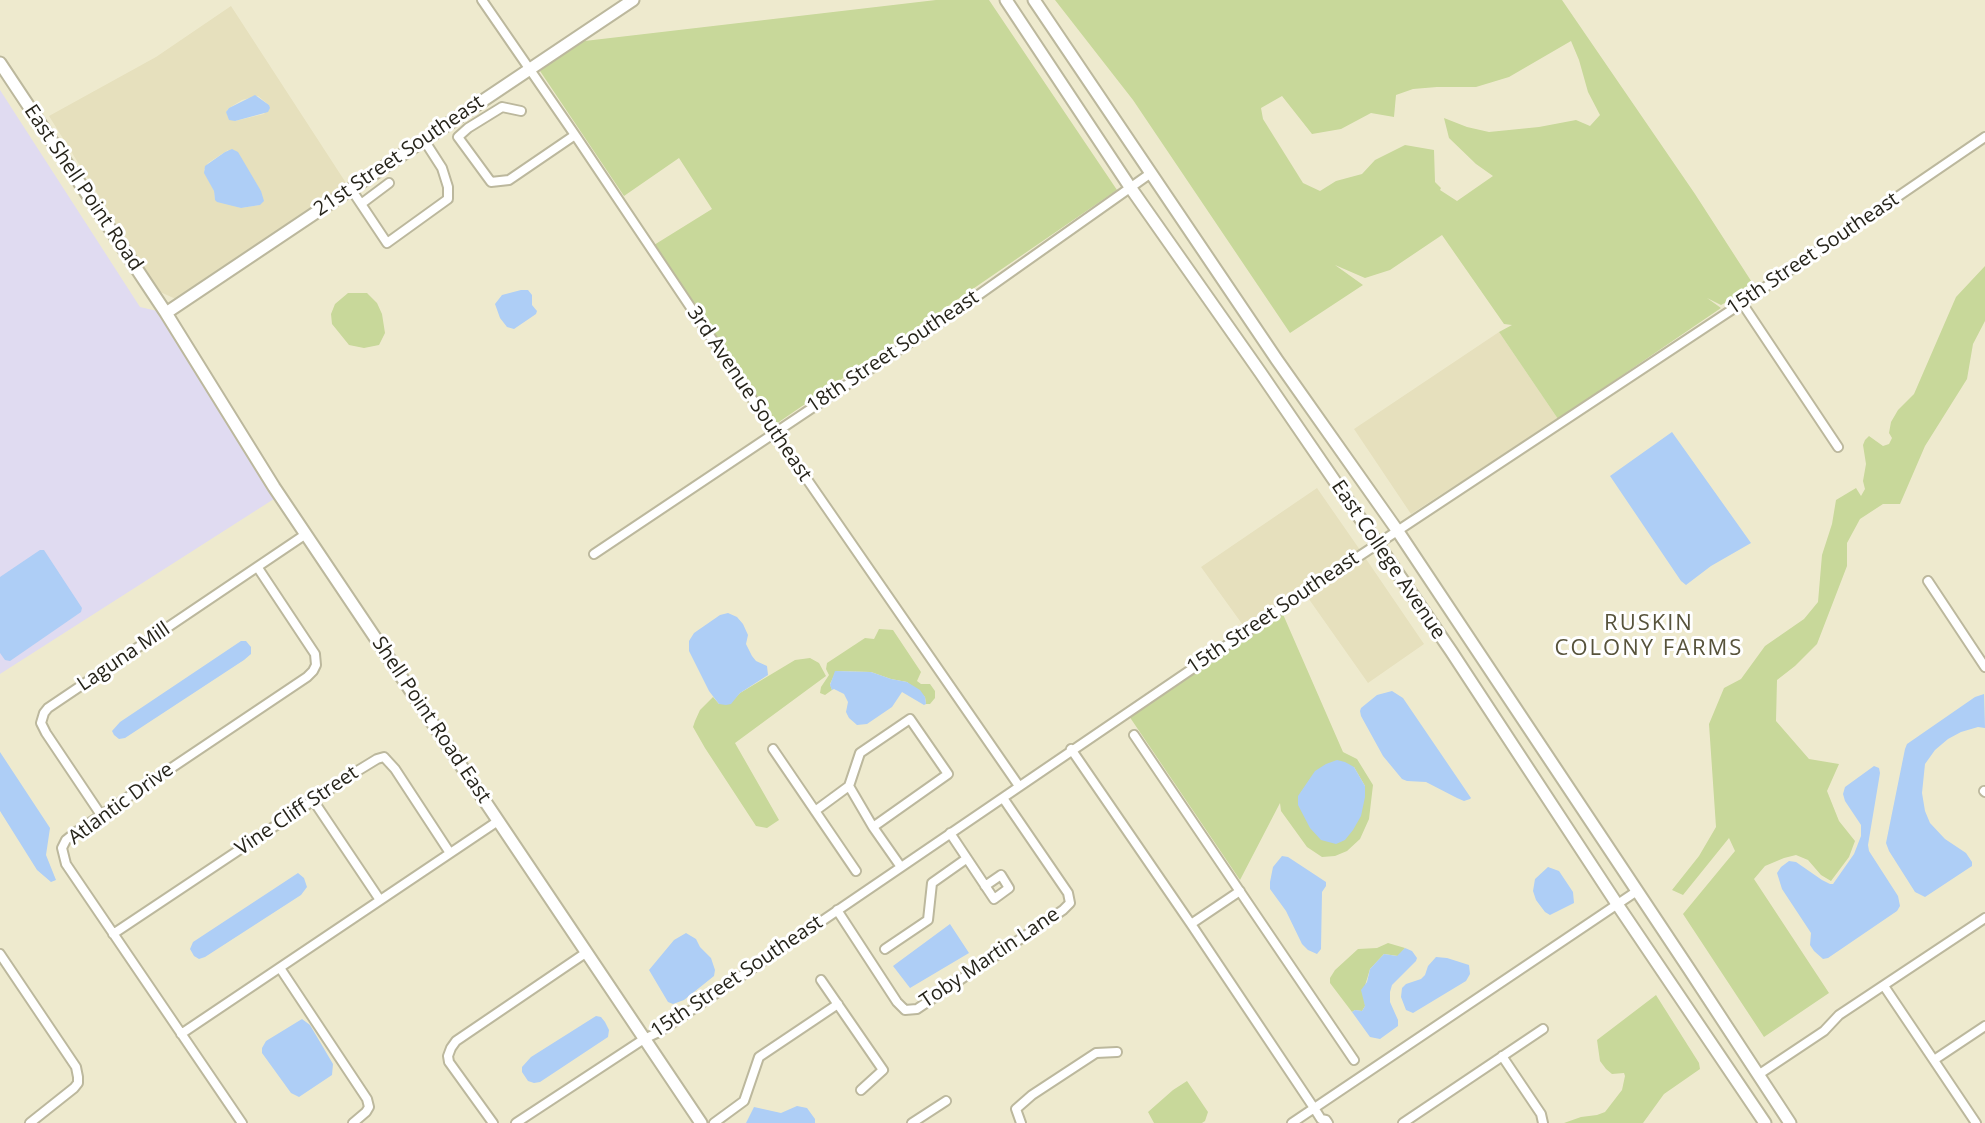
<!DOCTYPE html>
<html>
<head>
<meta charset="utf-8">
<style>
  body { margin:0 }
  canvas { display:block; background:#eeeace }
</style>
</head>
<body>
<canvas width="1985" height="1123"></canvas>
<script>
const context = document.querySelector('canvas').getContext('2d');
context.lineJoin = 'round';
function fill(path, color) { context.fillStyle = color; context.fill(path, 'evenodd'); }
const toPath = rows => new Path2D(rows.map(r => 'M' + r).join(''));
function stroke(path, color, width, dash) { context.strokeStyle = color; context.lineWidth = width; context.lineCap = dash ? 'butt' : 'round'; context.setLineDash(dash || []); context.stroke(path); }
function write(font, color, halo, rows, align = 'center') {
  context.font = font + ' "Open Sans",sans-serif'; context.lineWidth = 6; context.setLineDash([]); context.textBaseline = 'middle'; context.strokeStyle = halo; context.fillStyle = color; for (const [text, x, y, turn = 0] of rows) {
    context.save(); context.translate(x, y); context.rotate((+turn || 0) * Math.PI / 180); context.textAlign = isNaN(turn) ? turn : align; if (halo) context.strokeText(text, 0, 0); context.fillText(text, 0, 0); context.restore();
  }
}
const built = toPath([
  [231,6,348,186,178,300,158,291,49,116,156,57],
  [258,96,269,105,264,114,235,121,226,112,229,108,242,100],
  [228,150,261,191,260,205,241,208,215,200,214,191,204,170,208,163],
  [1499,332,1558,419,1411,514,1354,429],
  [1317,488,1360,550,1245,628,1201,567],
  [1364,556,1424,644,1368,683,1306,595]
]);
const education = toPath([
  [0,90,140,307,166,313,277,497,0,674]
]);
const green = toPath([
  [936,0,989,0,1117,190,776,424,654,245,712,209,679,158,624,196,538,68,576,42],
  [1055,0,1562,0,1695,194,1755,287,1721,305,1707,298,1721,308,1558,419,1499,332,1512,325,1504,324,1442,235,1390,270,1365,278,1335,265,1363,285,1290,333,1133,100],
  [1571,41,1579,60,1588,92,1600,115,1590,126,1576,120,1539,127,1489,132,1467,127,1444,118,1449,138,1476,164,1493,176,1457,201,1440,190,1441,188,1435,182,1434,150,1405,145,1375,160,1362,174,1336,181,1320,191,1303,183,1263,119,1261,108,1282,96,1312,134,1341,129,1371,113,1394,117,1396,95,1413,89,1437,87,1476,87,1509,77],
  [1985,266,1985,321,1973,344,1967,379,1925,446,1900,504,1883,504,1860,519,1847,543,1847,566,1817,644,1795,666,1777,680,1776,721,1809,759,1839,764,1827,791,1839,821,1855,841,1849,857,1831,881,1821,875,1808,860,1796,855,1784,858,1765,866,1754,879,1829,993,1764,1037,1683,914,1735,851,1729,838,1683,895,1672,890,1699,856,1716,827,1709,724,1724,688,1741,679,1765,646,1804,619,1818,602,1822,555,1832,524,1836,500,1856,488,1861,496,1865,489,1863,481,1866,464,1863,445,1865,440,1869,436,1883,446,1889,444,1892,438,1889,433,1891,422,1898,410,1914,394,1956,297],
  [348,293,367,293,377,303,382,314,385,333,379,345,364,348,349,345,332,324,331,314,335,304],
  [1282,612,1343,752,1357,759,1373,785,1369,819,1360,839,1347,851,1335,856,1322,857,1307,847,1281,811,1280,803,1240,880,1129,716],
  [1354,767,1365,786,1300,794,1312,777],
  [879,629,893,630,921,672,917,681,921,684,930,684,935,691,935,698,930,704,926,704,925,697,907,682,891,679,871,672,836,671,830,684,832,690,825,695,820,693,821,687,829,675,826,669,827,663,865,638,874,639],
  [810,658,819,663,826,676,735,743,779,820,767,828,756,826,705,748,693,727,695,721,700,710,713,697,719,704,732,701,740,693,795,660],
  [1388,943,1405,948,1398,956,1384,954,1370,969,1364,989,1365,1006,1362,1011,1355,1010,1352,1012,1330,983,1330,978,1335,970,1358,949,1377,948],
  [1656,995,1699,1063,1700,1069,1664,1094,1643,1123,1564,1123,1581,1117,1597,1115,1605,1112,1622,1090,1625,1076,1624,1073,1612,1074,1606,1069,1600,1061,1597,1040],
  [1187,1081,1208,1112,1205,1121,1202,1123,1154,1123,1148,1112,1173,1090]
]);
const water = toPath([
  [255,95,269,105,270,108,268,112,235,121,229,120,226,112,229,108],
  [232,149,238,152,261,191,264,201,260,205,241,208,217,202,215,200,214,191,204,173,205,166,225,152],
  [521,290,528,290,532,295,532,305,537,311,536,314,514,329,507,327,500,318,495,304,502,295],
  [1672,432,1751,543,1711,566,1686,585,1681,581,1610,476],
  [40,550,44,550,82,608,81,612,10,661,5,660,0,653,0,577],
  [728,613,737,617,743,624,748,635,746,644,752,656,756,661,767,666,768,675,740,693,731,704,726,705,719,704,709,691,689,651,689,641,694,633,720,615],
  [241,641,246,641,251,647,251,654,244,660,125,738,119,739,114,735,112,731,120,722],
  [835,671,871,672,891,679,907,682,920,690,925,697,926,704,924,705,902,692,892,707,867,724,857,725,849,718,846,712,848,702,844,694,834,689,832,690,830,685],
  [1392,691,1403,698,1471,798,1470,799,1464,801,1457,798,1426,782,1407,781,1402,779,1383,756,1361,716,1360,711,1361,708,1377,695],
  [1984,694,1985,728,1978,727,1961,732,1948,739,1935,750,1925,764,1922,793,1925,811,1930,823,1945,839,1966,853,1972,862,1972,866,1925,897,1915,892,1889,851,1886,843,1905,749,1907,744,1975,697],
  [0,752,50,828,46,855,56,880,51,882,37,870,0,811],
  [1337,760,1345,762,1354,767,1365,786,1365,797,1361,816,1353,830,1345,840,1336,844,1321,840,1310,828,1298,805,1298,796,1315,771,1326,764],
  [1874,766,1879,768,1880,773,1868,845,1869,851,1898,896,1900,906,1897,911,1828,958,1823,959,1814,951,1810,945,1811,933,1782,889,1777,873,1781,867,1789,861,1796,862,1822,880,1830,884,1833,884,1854,854,1861,836,1861,825,1845,801,1843,794,1845,787],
  [1282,856,1288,857,1326,882,1326,886,1322,892,1321,949,1317,954,1308,950,1302,944,1286,911,1270,889,1270,882,1273,867],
  [1548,867,1559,871,1573,892,1574,903,1550,915,1545,912,1536,900,1533,891,1535,879],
  [298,873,304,878,307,887,301,895,205,957,199,959,194,956,190,949,193,942],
  [950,924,969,953,910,988,893,966],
  [686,933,696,939,700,947,711,958,715,970,714,976,684,1000,673,1004,668,1002,649,970,674,940],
  [1405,948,1412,951,1417,958,1416,961,1392,985,1390,992,1390,1002,1398,1020,1398,1026,1380,1039,1370,1037,1352,1012,1355,1010,1362,1011,1365,1006,1361,990,1367,982,1370,969,1384,954,1397,956],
  [1436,957,1447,958,1469,965,1470,974,1466,981,1413,1013,1406,1010,1401,997,1402,988,1406,984,1421,979,1425,975,1428,966],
  [596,1016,601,1017,605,1022,609,1030,608,1037,540,1082,534,1083,528,1081,522,1072,522,1067,531,1057],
  [302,1019,310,1025,333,1064,332,1075,299,1097,291,1093,262,1053,262,1048,266,1041],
  [797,1106,807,1108,815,1119,815,1123,746,1123,754,1107,781,1113]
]);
const street = toPath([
  [482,0,575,135,775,433,1019,786],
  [521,111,502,107,468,128,458,137,491,182,509,180,575,135],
  [351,189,387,243,448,199,448,187,442,168,424,140],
  [361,204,389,183],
  [1742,303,1838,447],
  [594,554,936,325,1151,173],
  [1928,581,1985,667],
  [1134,735,1354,1060],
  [773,749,856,871],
  [1071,749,1191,924,1314,1108,1321,1119,1326,1120,1328,1123],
  [1984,791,1985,792],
  [313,800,380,900],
  [815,811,849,786],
  [101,815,46,733,41,723,44,713,48,708,306,534],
  [873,827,948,774,910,719,860,753,849,786,873,827,901,867],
  [950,833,994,899,1009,888,1001,875,985,886],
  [837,910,897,1002,905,1010,917,1009,1063,910,1070,903,1068,893,1003,798],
  [1191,924,1240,891],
  [113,934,359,770,377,759,384,757,395,769,450,853],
  [885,949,928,920,932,883,966,859],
  [0,954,76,1067,78,1077,78,1083,74,1088,30,1123],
  [280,968,367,1099,369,1107,366,1112,353,1123],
  [821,980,883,1070,861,1090],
  [1884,986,1976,1123],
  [181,1034,498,821],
  [1502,1056,1541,1114,1543,1123],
  [1934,1060,1985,1026],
  [1758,1075,1824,1031,1839,1015,1985,918],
  [242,1123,66,864,62,848,66,840,76,832,307,677,313,671,316,665,315,654,258,568],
  [493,1123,449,1062,448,1056,451,1048,456,1041,587,952],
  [516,1123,644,1039,659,1032,1305,592,1742,303,1985,137],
  [714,1123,744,1101,759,1057,838,1004],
  [912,1123,946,1101],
  [1021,1123,1016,1109,1032,1095,1096,1053,1117,1052],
  [1292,1123,1637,891],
  [1403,1123,1543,1029]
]);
const secondary = toPath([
  [1006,0,1130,187,1260,372,1451,651,1617,904,1765,1123],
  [1034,0,1277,360,1397,530,1689,969,1790,1123],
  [0,63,166,313,274,487,701,1123],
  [166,313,633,0]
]);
const streetNames = [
  ["21st Street Southeast",399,156,-34],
  ["East Shell Point Road",83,188,56],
  ["15th Street Southeast",1813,254,-34],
  ["18th Street Southeast",893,352,-34],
  ["3rd Avenue Southeast",749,394,56],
  ["East College Avenue",1388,560,56],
  ["15th Street Southeast",1273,613,-34],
  ["Laguna Mill",124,657,-34],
  ["Shell Point Road East",431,720,56],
  ["Atlantic Drive",121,804,-36],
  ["Vine Cliff Street",297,811,-34],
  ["Toby Martin Lane",990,958,-34],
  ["15th Street Southeast",737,977,-34]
];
const neighbourhoodNames = [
  ["RUSKIN",1649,624],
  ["COLONY FARMS",1649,649]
];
fill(built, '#e6e0bd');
fill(education, '#e0dbf1');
fill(green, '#c8d89a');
fill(water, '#aecef6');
stroke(street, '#bcb89d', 12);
stroke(secondary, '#bcb89d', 15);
stroke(street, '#fff', 8);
stroke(secondary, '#fff', 11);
write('20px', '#26241a', '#fff', streetNames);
context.letterSpacing = '2px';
write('22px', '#57533b', '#fff', neighbourhoodNames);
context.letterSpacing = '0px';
</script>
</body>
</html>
